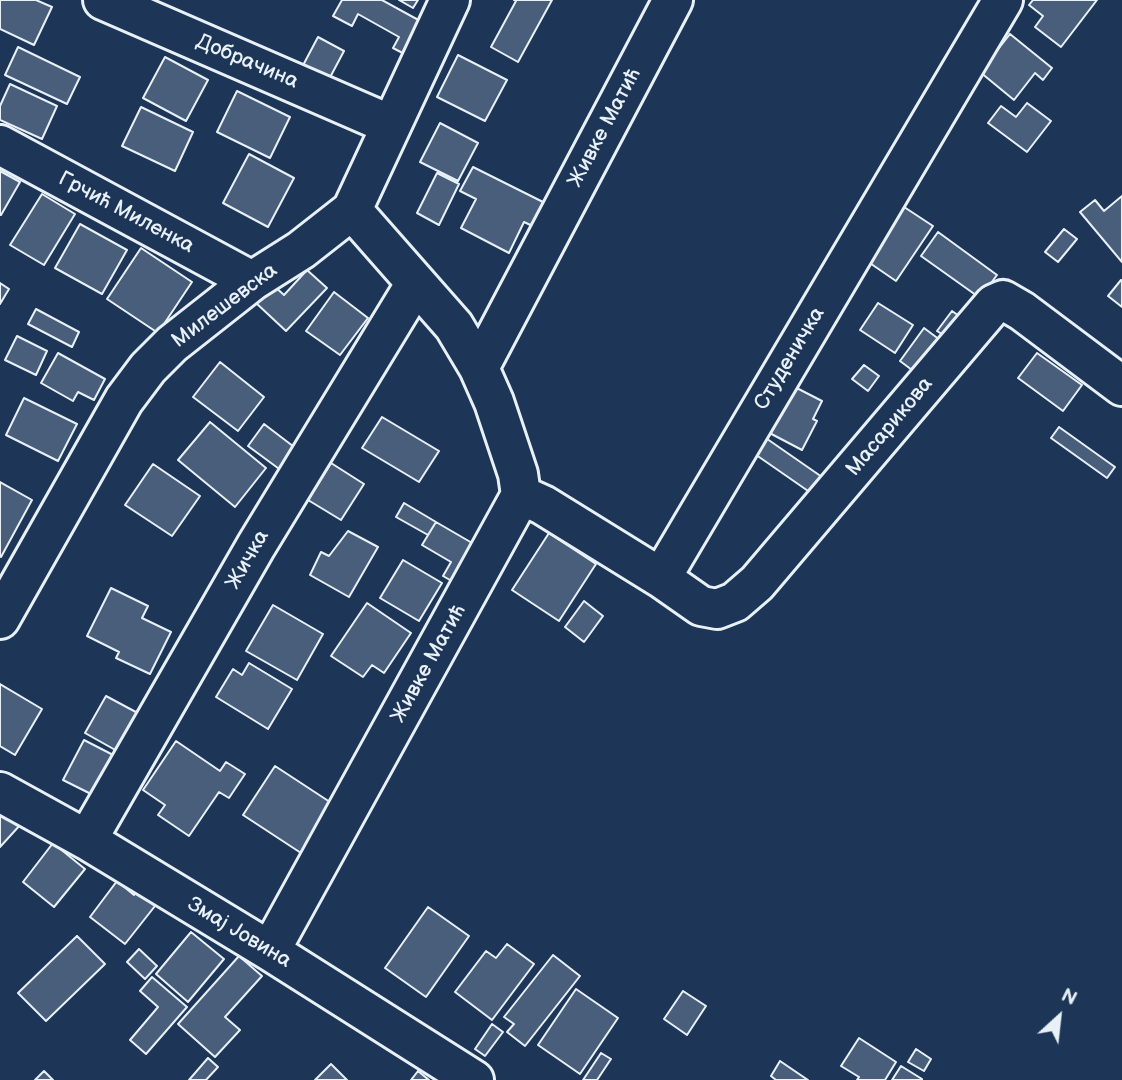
<!DOCTYPE html>
<html>
<head>
<meta charset="utf-8">
<style>
  body { margin:0 }
  #map { position:relative; width:1122px; height:1080px; overflow:hidden; background:#1d3557; font-family:"Balsamiq Sans",sans-serif }
  canvas { display:block }
  .north { position:absolute; left:1024px; top:982px; width:70px; height:70px; -webkit-text-stroke:5px #1d3557; paint-order:stroke; rotate:27deg; font-size:19px; font-weight:700; line-height:28px; text-align:center; color:#e8f1f8 }
  .north::after { content:''; display:block; margin:auto; width:24px; height:32px; background:#e8f1f8; clip-path:polygon(50% 0,100% 100%,50% 72%,0 100%) }
</style>
</head>
<body>
<div id="map">
<canvas width="1122" height="1080"></canvas>
<div class="north">N</div>
</div>
<script>
const context = document.querySelector('canvas').getContext('2d');
context.lineJoin = 'round';
function fill(path, color) { context.fillStyle = color; context.fill(path, 'evenodd'); }
const toPath = rows => new Path2D(rows.map(r => 'M' + r).join(''));
function stroke(path, color, width, dash) { context.strokeStyle = color; context.lineWidth = width; context.lineCap = dash ? 'butt' : 'round'; context.setLineDash(dash || []); context.stroke(path); }
function write(font, color, halo, rows, align = 'center') {
  context.font = font + ' "Balsamiq Sans",sans-serif'; context.lineWidth = 5; context.setLineDash([]); context.textBaseline = 'middle'; context.strokeStyle = halo; context.fillStyle = color; for (const [text, x, y, turn = 0] of rows) {
    context.save(); context.translate(x, y); context.rotate((+turn || 0) * Math.PI / 180); context.textAlign = isNaN(turn) ? turn : align; if (halo) context.strokeText(text, 0, 0); context.fillText(text, 0, 0); context.restore();
  }
}
const building = toPath([
  [0,0,36,0,52,7,34,45,0,29,0,0],
  [342,0,382,0,433,28,416,60,393,48,399,37,358,14,352,26,333,16,342,0],
  [399,0,418,0,413,8,399,0],
  [514,0,552,0,518,62,491,47,516,1,514,0],
  [1033,0,1097,0,1061,47,1035,27,1043,16,1029,5,1033,0],
  [1010,34,1052,68,1043,80,1035,73,1014,100,980,72,1010,34],
  [318,37,344,51,326,85,300,71,318,37],
  [18,47,80,77,67,104,5,75,18,47],
  [458,55,507,80,485,121,437,97,458,55],
  [165,57,208,80,186,121,143,98,165,57],
  [10,84,57,106,42,139,0,120,0,106,10,84],
  [237,91,290,117,270,158,217,132,237,91],
  [1027,103,1051,121,1027,152,988,123,1001,106,1016,117,1027,103],
  [141,107,193,132,175,171,122,146,141,107],
  [440,123,478,143,458,181,420,162,440,123],
  [249,154,294,178,268,227,223,203,249,154],
  [473,167,549,205,537,228,524,222,509,253,461,228,476,199,460,191,473,167],
  [0,171,20,182,1,215,0,215,0,171],
  [437,173,459,184,439,225,417,213,437,173],
  [42,194,75,214,44,265,10,245,42,194],
  [1122,196,1122,262,1080,212,1095,200,1104,211,1122,196],
  [898,203,933,226,896,281,861,257,898,203],
  [80,224,127,250,102,294,55,268,80,224],
  [1064,229,1077,239,1058,262,1045,252,1064,229],
  [938,232,997,275,980,298,921,256,938,232],
  [141,248,192,282,158,333,107,299,141,248],
  [307,270,327,288,286,331,256,303,273,285,284,295,307,270],
  [1121,280,1122,281,1122,307,1108,296,1121,280],
  [0,283,9,289,0,304,0,283],
  [334,292,368,318,340,355,306,331,334,292],
  [878,303,913,325,895,353,860,330,878,303],
  [36,309,79,332,72,347,28,324,36,309],
  [952,311,962,318,948,338,937,331,952,311],
  [924,328,944,343,920,376,900,361,924,328],
  [17,336,47,351,36,375,5,360,17,336],
  [58,353,105,379,94,400,78,392,73,401,41,383,58,353],
  [1037,353,1082,385,1063,411,1018,378,1037,353],
  [220,362,264,397,238,431,193,397,220,362],
  [864,365,879,376,868,391,852,379,864,365],
  [785,382,822,401,813,419,817,421,802,450,760,428,785,382],
  [24,398,77,424,58,461,6,435,24,398],
  [382,417,439,451,419,482,362,448,382,417],
  [210,422,266,468,235,507,178,460,210,422],
  [264,424,302,453,286,474,248,446,264,424],
  [1059,427,1115,467,1107,478,1051,438,1059,427],
  [760,434,822,477,811,493,749,450,760,434],
  [331,463,364,484,341,520,308,500,331,463],
  [153,464,200,496,172,536,125,505,153,464],
  [0,482,32,500,1,557,0,556,0,482],
  [404,503,436,522,428,535,396,517,404,503],
  [436,522,479,547,457,584,443,576,451,562,422,545,436,522],
  [348,531,378,547,349,597,310,575,321,552,329,556,348,531],
  [549,533,596,564,559,621,512,590,549,533],
  [403,560,442,583,419,621,380,598,403,560],
  [111,588,148,606,142,618,171,632,150,674,116,658,119,652,87,636,111,588],
  [584,601,603,616,584,642,565,627,584,601],
  [367,603,411,633,384,673,372,665,363,677,331,656,367,603],
  [273,605,323,634,297,680,246,651,273,605],
  [249,663,292,689,268,729,216,697,233,669,242,675,249,663],
  [0,684,42,709,15,755,0,746,0,684],
  [106,696,147,718,126,756,85,733,106,696],
  [84,740,119,758,99,798,63,780,84,740],
  [176,741,220,771,226,762,245,774,229,798,219,792,189,836,158,815,165,805,143,790,176,741],
  [275,766,333,804,301,853,243,815,275,766],
  [0,806,21,824,0,847,0,806],
  [53,843,85,869,54,907,23,882,53,843],
  [117,881,134,895,137,891,155,906,125,944,90,917,117,881],
  [428,907,469,936,426,997,385,968,428,907],
  [191,932,224,959,188,1002,156,974,191,932],
  [77,936,105,964,46,1021,18,993,77,936],
  [507,944,534,964,492,1020,455,992,486,951,496,958,507,944],
  [139,949,157,966,145,979,127,962,139,949],
  [553,955,580,976,525,1046,507,1032,514,1024,504,1017,553,955],
  [239,956,262,976,225,1017,240,1030,215,1057,178,1024,239,956],
  [152,977,187,1007,146,1054,130,1040,158,1007,140,991,152,977],
  [576,989,618,1018,580,1074,538,1045,576,989],
  [683,991,706,1006,687,1035,664,1019,683,991],
  [492,1024,503,1032,485,1056,475,1049,492,1024],
  [859,1038,896,1062,885,1080,857,1080,859,1077,841,1066,859,1038],
  [916,1049,931,1059,924,1071,908,1062,916,1049],
  [601,1053,611,1059,597,1080,583,1080,601,1053],
  [208,1058,218,1067,206,1080,189,1080,208,1058],
  [780,1061,808,1080,776,1080,771,1076,780,1061],
  [331,1064,347,1080,315,1080,331,1064],
  [901,1066,922,1079,922,1080,892,1080,901,1066],
  [44,1071,53,1080,35,1080,44,1071],
  [418,1071,429,1080,411,1080,418,1071]
]);
const minor = toPath([
  [103,0,391,125],
  [0,145,252,281],
  [479,368,673,0],
  [521,495,543,505,661,578,1003,0],
  [661,578,701,606,717,609,735,602,757,583,994,304,1003,300,1022,311,1122,386],
  [0,619,124,400,148,368,172,344,252,281,301,250,352,210,450,0],
  [0,792,87,840,270,951,474,1080],
  [87,840,256,546,416,283],
  [270,951,521,495,518,474,494,402,479,368,454,326,352,210]
]);
const streetNames = [
  ["Добрачина",247,62,23],
  ["Живке Матић",605,128,-62],
  ["Грчић Миленка",126,213,28],
  ["Милешевска",225,306,-37],
  ["Студеничка",790,359,-59],
  ["Масарикова",890,427,-50],
  ["Жичка",248,560,-60],
  ["Живке Матић",429,664,-61],
  ["Змај Јовина",239,933,31]
];
fill(building, '#495e7a');
stroke(building, '#e8f1f8', 2);
stroke(minor, '#e8f1f8', 44);
stroke(minor, '#1d3557', 38);
write('21px', '#e8f1f8', '#1d3557', streetNames);
</script>
</body>
</html>
